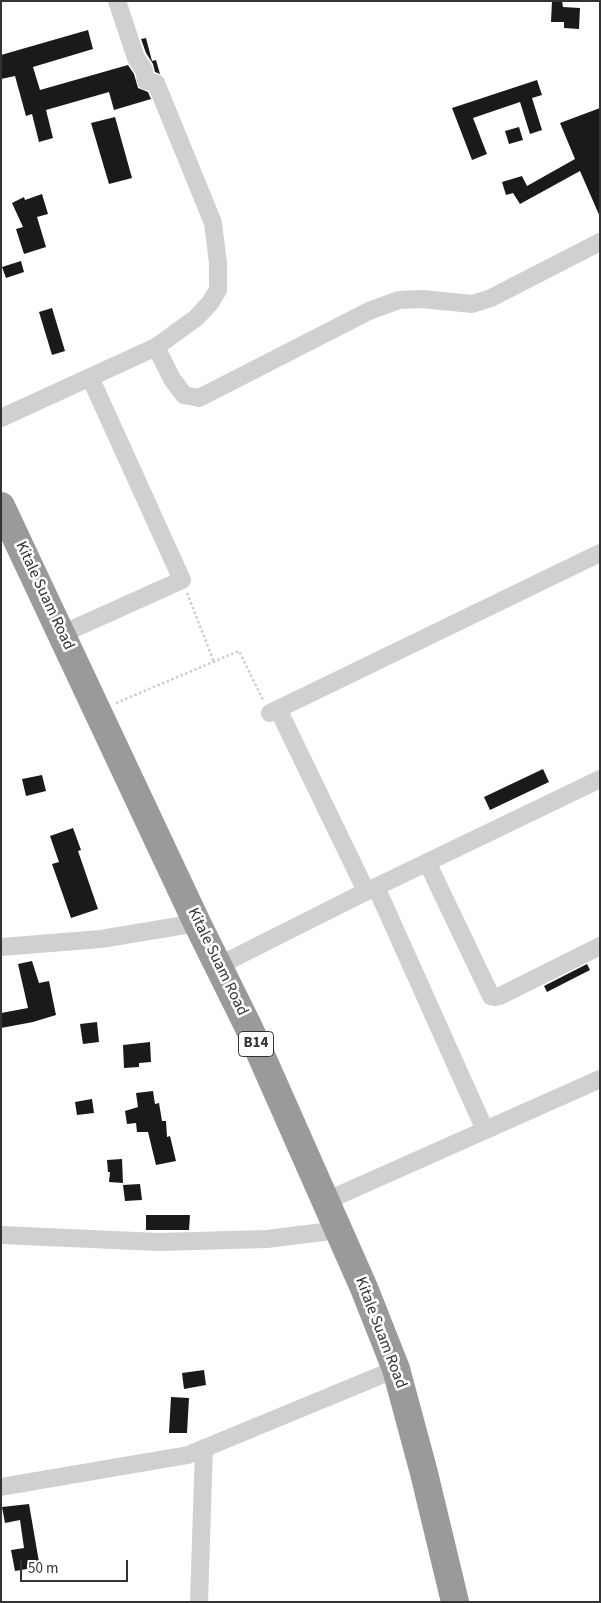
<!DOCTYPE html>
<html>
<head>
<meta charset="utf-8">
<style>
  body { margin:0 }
  #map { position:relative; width:601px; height:1603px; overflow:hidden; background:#fff; font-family:"Source Sans 3",sans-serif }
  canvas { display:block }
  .frame { position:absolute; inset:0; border:2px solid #333; pointer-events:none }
  .scale { position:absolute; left:20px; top:1560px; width:108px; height:22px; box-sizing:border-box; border:2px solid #333; border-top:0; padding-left:6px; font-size:15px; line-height:18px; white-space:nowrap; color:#333; -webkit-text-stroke:4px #fff; paint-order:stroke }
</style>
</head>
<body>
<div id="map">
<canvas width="601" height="1603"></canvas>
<div class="frame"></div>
<div class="scale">50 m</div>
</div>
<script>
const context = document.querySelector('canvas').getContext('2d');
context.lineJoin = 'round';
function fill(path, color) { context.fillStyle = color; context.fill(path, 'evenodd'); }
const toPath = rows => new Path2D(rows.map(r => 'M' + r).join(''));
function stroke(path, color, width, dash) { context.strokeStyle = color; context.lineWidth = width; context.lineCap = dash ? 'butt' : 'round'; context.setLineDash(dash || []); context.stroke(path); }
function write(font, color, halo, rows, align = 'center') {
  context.font = font + ' "Source Sans 3",sans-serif'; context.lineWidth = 5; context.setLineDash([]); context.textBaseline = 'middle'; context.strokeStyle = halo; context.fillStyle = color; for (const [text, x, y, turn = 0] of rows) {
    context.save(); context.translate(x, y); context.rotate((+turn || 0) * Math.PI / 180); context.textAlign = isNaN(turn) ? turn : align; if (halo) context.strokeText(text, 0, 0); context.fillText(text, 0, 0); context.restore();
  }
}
const building = toPath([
  [552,1,562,1,563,7,580,8,579,29,564,28,564,22,551,22],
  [88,30,93,49,33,67,40,90,128,65,134,74,138,88,148,92,151,99,114,110,109,92,46,110,53,138,39,142,32,114,26,116,15,76,1,79,1,55],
  [146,38,152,61,156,60,160,74,155,72,153,64,146,53,141,39],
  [537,80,542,95,532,98,542,130,530,134,520,102,473,118,487,154,472,160,452,108],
  [600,108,600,217,580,171,520,204,513,193,506,195,502,182,522,176,527,186,575,159,560,123],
  [115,117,132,178,109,184,91,123],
  [519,127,523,140,509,144,505,131],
  [42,194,48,214,37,217,46,247,24,254,16,229,23,227,12,203,24,197,25,200],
  [21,261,24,272,6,278,2,267],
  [52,308,65,351,52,355,39,312],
  [543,769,549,782,490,810,484,797],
  [42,775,46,791,26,796,22,779],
  [73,828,81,850,78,851,98,909,71,918,52,864,59,862,50,836],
  [32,961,39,983,49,981,56,1015,33,1022,1,1028,1,1013,28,1008,18,964],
  [587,964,590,970,547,992,544,986],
  [97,1022,99,1042,83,1044,80,1024],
  [150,1042,151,1062,139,1063,139,1067,124,1068,123,1045],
  [153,1091,155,1104,159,1103,162,1121,166,1121,167,1137,170,1136,176,1161,156,1165,148,1132,137,1132,136,1123,127,1124,125,1111,138,1107,136,1093],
  [92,1099,94,1113,77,1115,75,1102],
  [122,1159,123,1183,109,1182,110,1172,108,1172,107,1160],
  [140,1184,142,1200,125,1201,123,1185],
  [146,1215,190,1215,189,1230,146,1230],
  [204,1370,206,1385,184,1389,182,1373],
  [171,1397,189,1398,187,1433,169,1433],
  [29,1504,39,1562,27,1564,27,1569,15,1571,11,1550,24,1548,20,1520,5,1523,2,1507]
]);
const path = toPath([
  [187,593,214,662],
  [116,703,239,651,263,700]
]);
const street = toPath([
  [117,1,136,58,144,70,146,81,156,83,213,223,218,263,218,290,210,303,196,318,156,347],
  [1,418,156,347,172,379,184,395,199,398,369,311,399,300,422,299,472,304,491,298,600,242],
  [62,634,182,580,90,377],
  [278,709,366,891],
  [270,713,600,553],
  [427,862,491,996,495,997,500,996,600,946],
  [376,887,485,1130],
  [1,947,101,939,197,923],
  [218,966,353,898,600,779],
  [326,1201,600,1079],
  [1,1235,159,1242,267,1239,339,1230],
  [1,1487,188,1455,396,1369],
  [199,1602,204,1448]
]);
const highway = toPath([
  [1,506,197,923,249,1028,364,1288,396,1369,424,1473,455,1602]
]);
const shields = [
  [256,1044,35]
];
const shieldNames = [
  ["B14",256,1044]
];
const streetNames = [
  ["Kitale Suam Road",44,596,65],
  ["Kitale Suam Road",217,962,64],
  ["Kitale Suam Road",380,1333,69]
];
fill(building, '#1a1a1a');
stroke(path, '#cdcdcd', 2.5, [2.5, 2.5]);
stroke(street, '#d0d0d0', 18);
stroke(highway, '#9a9a9a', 28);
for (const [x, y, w] of shields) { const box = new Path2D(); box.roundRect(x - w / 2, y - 12.5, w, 25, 4); context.fillStyle = '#fff'; context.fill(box); stroke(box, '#333', 1); }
write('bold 15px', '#333', null, shieldNames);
write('16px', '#333', '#fff', streetNames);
</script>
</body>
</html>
